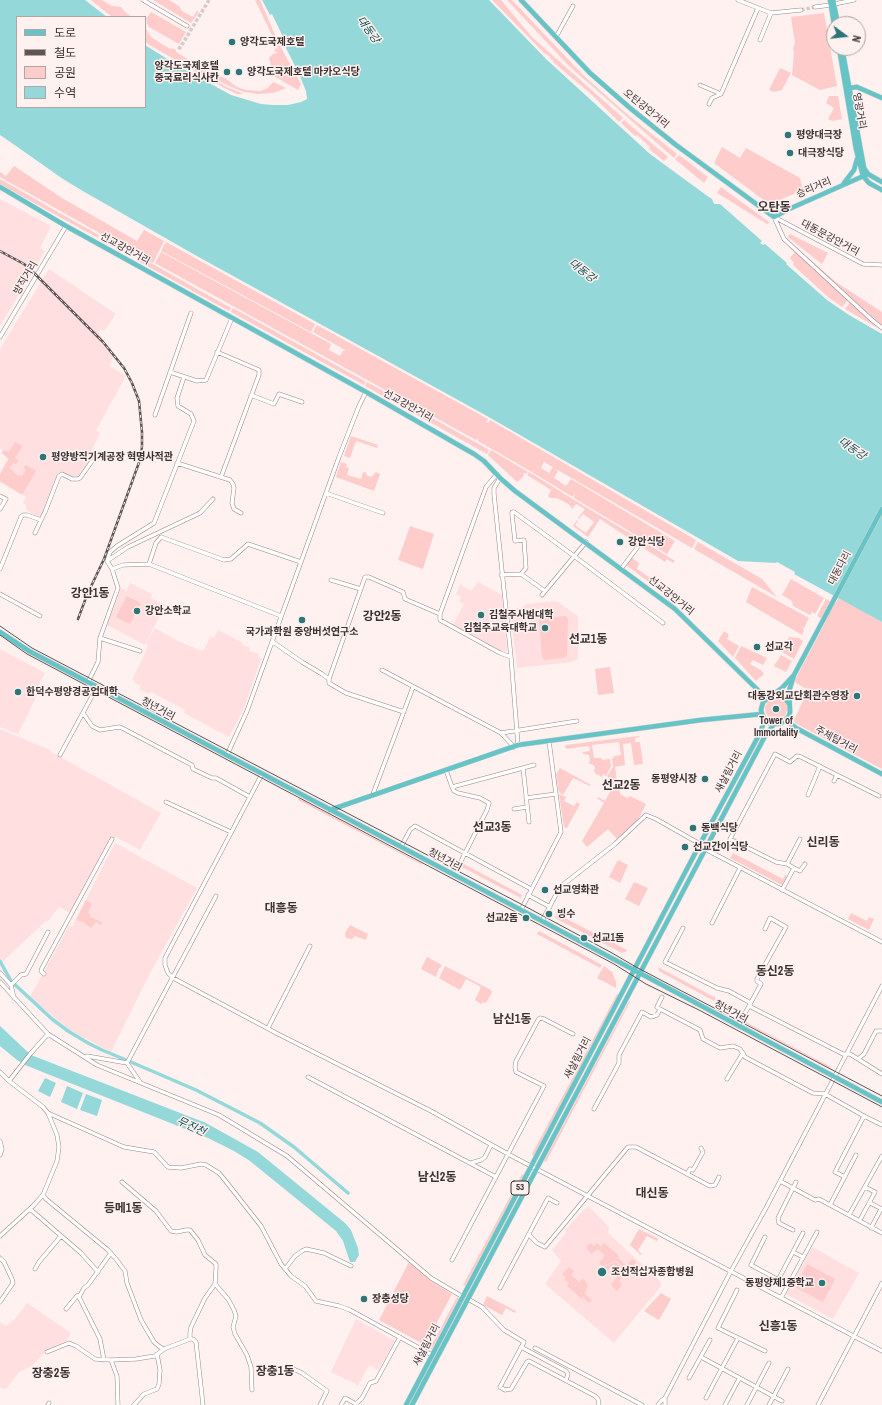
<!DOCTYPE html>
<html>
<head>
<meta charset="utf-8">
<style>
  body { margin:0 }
  #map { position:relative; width:882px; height:1405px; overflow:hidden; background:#fef1f0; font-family:"Archivo Narrow","Noto Sans KR",sans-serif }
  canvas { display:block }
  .legend { position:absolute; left:16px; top:16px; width:130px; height:92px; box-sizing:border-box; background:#fef1f0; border:1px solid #b0a5a4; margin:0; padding:5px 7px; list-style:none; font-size:12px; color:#3a3231 }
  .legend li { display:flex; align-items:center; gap:8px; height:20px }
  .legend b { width:20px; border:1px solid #b0a5a4 }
  .north { position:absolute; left:826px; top:16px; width:40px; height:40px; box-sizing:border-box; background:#fef1f0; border:1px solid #b0a5a4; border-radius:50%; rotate:105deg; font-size:11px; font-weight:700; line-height:16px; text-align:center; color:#3a3231 }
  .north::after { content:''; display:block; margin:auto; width:14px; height:18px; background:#2c7677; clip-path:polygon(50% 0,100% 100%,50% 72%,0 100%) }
</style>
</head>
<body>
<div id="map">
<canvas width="882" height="1405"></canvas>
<ul class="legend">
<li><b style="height:5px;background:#66c4c6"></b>도로</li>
<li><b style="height:5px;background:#5d5453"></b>철도</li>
<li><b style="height:11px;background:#fecccb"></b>공원</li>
<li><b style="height:11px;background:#95d8d9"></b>수역</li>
</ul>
<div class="north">N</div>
</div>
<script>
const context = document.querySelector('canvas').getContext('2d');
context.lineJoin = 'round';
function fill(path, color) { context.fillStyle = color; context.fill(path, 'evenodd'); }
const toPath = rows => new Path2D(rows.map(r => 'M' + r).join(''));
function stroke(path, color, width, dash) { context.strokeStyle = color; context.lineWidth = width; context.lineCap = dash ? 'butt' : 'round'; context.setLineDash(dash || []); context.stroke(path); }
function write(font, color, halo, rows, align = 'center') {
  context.font = font + ' "Archivo Narrow","Noto Sans KR",sans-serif'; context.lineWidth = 3; context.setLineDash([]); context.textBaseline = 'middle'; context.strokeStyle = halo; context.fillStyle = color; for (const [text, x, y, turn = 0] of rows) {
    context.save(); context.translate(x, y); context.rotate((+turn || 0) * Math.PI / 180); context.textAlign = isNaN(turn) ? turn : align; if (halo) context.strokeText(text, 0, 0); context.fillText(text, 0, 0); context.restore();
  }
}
const built = toPath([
  [0,199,51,226,40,248,45,251,0,326],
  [49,269,116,314,104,331,101,329,98,332,102,338,99,341,114,356,109,366,126,376,96,430,100,433,90,454,92,456,82,474,77,478,72,477,61,472,59,473,45,508,40,518,26,510,26,505,23,503,26,497,0,482,0,472,8,459,7,457,1,453,3,450,0,448,0,349],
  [478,582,502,595,507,651,501,651,453,625,464,604,459,602,461,597,456,594,460,584,471,591],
  [130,583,152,594,151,598,165,605,145,645,107,625,121,588,126,591],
  [556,601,578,616,578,659,571,662,517,668,510,609,521,608,526,604],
  [155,628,178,641,199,650,204,650,210,637,214,638,218,630,243,643,242,645,250,648,249,651,259,654,258,657,261,658,260,662,244,708,229,737,184,713,185,710,151,692,149,694,139,689,141,686,134,683,135,681,132,679,142,660,148,645,146,644],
  [0,649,45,673,35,691,38,693,18,734,0,727],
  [0,729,50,750,51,752,161,813,140,850,116,837,109,841,70,913,59,907,48,921,46,921,2,962,0,958],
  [115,843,197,888,150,973,111,1052,70,1030,30,997,69,926,72,927],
  [588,1206,609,1227,608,1233,661,1282,661,1286,614,1343,545,1284,561,1261,552,1250,567,1232,565,1230],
  [812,1247,859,1273,833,1319,786,1294],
  [27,1303,71,1333,66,1341,45,1352,32,1366,19,1372,6,1389,0,1388,0,1322,6,1326,16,1318],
  [356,1319,395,1341,378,1370,369,1365,358,1385,331,1372]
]);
const green = toPath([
  [91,0,102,0,112,6,121,7,126,13,132,17,112,17],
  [153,0,169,0,179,6,182,11,193,17,197,11,199,12,191,23],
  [255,0,260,0,279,44,301,84,298,90,274,76,269,58,273,54,278,53,274,51,276,48,279,50],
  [492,0,501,0,532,37,623,118,619,122,591,94,553,62,553,60,550,59,551,57,544,53],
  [507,0,512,0,584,76,629,116,677,154,674,158,569,66],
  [151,12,186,32,179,44,149,27,147,24,146,19],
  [824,13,837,86,820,90,792,75,794,53,793,48,795,43,791,17],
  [145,27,151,37,170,49,171,48,176,50,176,52,209,72,207,75,224,86,244,94,237,94,226,89,153,47,145,42],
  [780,68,791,73,782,90,774,92,769,90],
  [211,74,225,78,237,87,246,90,260,91,268,88,273,82,286,88,273,93,258,94,244,92,229,86,210,76],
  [829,96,838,96,842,119,833,121,828,119,834,108,826,103],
  [624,120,668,157,664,161,649,149,650,147,637,135,635,136,621,123],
  [722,147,740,158,746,148,800,178,803,190,773,203,769,204,714,163],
  [679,155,708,177,704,183,675,159],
  [14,166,62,198,137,241,144,230,164,241,153,263,0,177,0,172,6,176],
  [0,179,79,224,99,235,98,238,16,193,0,184],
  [721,187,769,222,769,223,767,224,717,193],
  [790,234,828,253,822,264,789,238,788,237],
  [166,242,315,324,311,332,161,251],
  [791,243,836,282,882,312,882,326],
  [161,252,331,344,329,350,340,356,343,351,344,351,345,350,313,332,317,325,488,419,486,423,488,423,490,420,696,540,692,548,544,462,541,468,549,473,553,467,558,471,554,478,566,486,571,479,675,541,667,554,574,498,575,491,573,497,530,471,478,441,478,438,476,440,155,263],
  [795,252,848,300,842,307,829,298,793,265,794,263,790,258],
  [142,258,231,308,229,311,140,262],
  [850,302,876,326,876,327,845,309],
  [233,308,332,363,366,382,364,385,231,312],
  [367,382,477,443,489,450,487,454,365,386],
  [351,436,378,445,377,448,356,441,350,458,344,456],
  [15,442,22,446,15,458,18,460,16,464,13,463,9,468,17,475,22,476,26,470,23,468,26,465,36,471,23,493,21,494,0,481,0,475,9,459,2,453,4,450,9,452],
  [491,450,528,472,526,474,524,473,523,475,524,476,517,482,488,455],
  [341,462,347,464,346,467,349,468,347,475,361,479,363,472,367,473,366,475,371,477,376,472,380,474,374,491,336,477],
  [529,472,584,506,643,541,639,545,600,519,588,537,573,526,577,520,578,521,575,525,586,533,594,522,583,514,579,519,578,518,585,509,576,504,572,509,570,505,561,500,556,498,550,498,548,496,551,490,527,475],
  [410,526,434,534,423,569,398,560],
  [644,542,675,561,673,563,667,559,665,562,642,547,640,545],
  [698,542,762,579,777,597,694,549],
  [631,557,639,563,637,569,652,579,650,583,626,565],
  [791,579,824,598,815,614,812,612,810,615,793,606,792,601,782,595],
  [752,587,809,618,803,630,804,631,802,635,746,602],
  [127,596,141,603,130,624,116,617],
  [839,598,882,622,882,769,795,723,794,720,808,690,796,683,795,680,826,621,817,616,826,599,835,604],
  [566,616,568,619,567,656,563,658,544,660,542,657,539,619],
  [724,631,729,635,727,639,739,646,733,657,718,641],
  [789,637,799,638,803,641,794,659,782,652],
  [741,646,767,658,763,665,753,660,750,664,762,671,764,674,756,681,735,658],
  [781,655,792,661,786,672,774,666],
  [610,667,614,693,598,695,595,669],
  '765 709a11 11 0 1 1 22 0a11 11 0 1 1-22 0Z',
  [639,736,640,737,635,738,635,742,640,742,643,764,634,765,631,743,623,744,625,765,615,767,617,782,613,790,614,791,616,787,619,787,620,794,627,798,630,796,646,804,638,820,617,839,608,829,587,847,582,841,604,803,597,798,598,797,605,801,614,784,608,780,609,778,607,776,613,767,612,758,614,758,614,756,621,755,619,742,592,745,594,758,601,758,602,760,610,759,611,766,606,776,603,774,602,777,596,774,594,771,595,768,594,765,589,764,590,759,589,755,583,754,583,752,590,751,589,746,566,749,565,745],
  [560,768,591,785,590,786,573,778,563,795,559,792,556,775],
  [559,794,566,797,564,801,574,806,577,802,580,804,567,828,564,827],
  [299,798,422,864,422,865,298,800],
  [733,853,783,879,785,875,787,876,782,885,730,858],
  [618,860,628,865,620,883,609,877],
  [462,863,522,895,521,898,460,866],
  [634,882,648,888,639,906,625,899],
  [86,900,92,904,88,913,91,915,90,917,102,922,101,925,96,922,91,928,83,922,76,920],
  [851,913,867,921,869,917,874,919,869,930,848,919],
  [557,914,627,950,627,951,622,953,555,918],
  [350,925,368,934,366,940,355,936,352,939,346,938,345,933],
  [539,931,602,965,600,968,537,934],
  [427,957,442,965,440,968,439,968,436,977,421,969],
  [445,966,491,990,492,992,486,1003,483,1002,481,1004,475,1000,481,987,466,979,460,990,439,978],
  [604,966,612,972,616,982,616,988,597,978],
  [658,967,716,998,714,1001,659,971],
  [617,994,619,995,534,1156,532,1154],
  [629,1001,630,1002,546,1162,544,1161],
  [742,1020,831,1067,830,1068,741,1021],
  [522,1174,524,1175,465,1286,463,1285],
  [639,1229,659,1239,657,1241,647,1236,638,1250,642,1254,641,1255,630,1245],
  [590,1243,594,1246,597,1243,601,1247,604,1243,619,1256,618,1258,626,1266,632,1259,636,1262,628,1271,616,1261,603,1266,599,1263,604,1257,604,1255,598,1249,596,1250,592,1254,586,1248],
  [409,1262,431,1281,452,1294,425,1345,379,1320],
  [616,1262,627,1272,619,1281,622,1285,617,1291,611,1285,617,1277,613,1273,618,1267,613,1264,604,1275,601,1273,603,1267],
  [807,1264,835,1279,823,1302,795,1287],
  [569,1267,574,1271,571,1275,579,1282,583,1279,588,1284,585,1294,592,1300,589,1303,583,1298,582,1299,567,1286,569,1283,564,1279,566,1277,562,1274],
  [661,1293,671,1299,659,1320,644,1311],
  [487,1296,516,1311,515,1313,506,1308,502,1315,483,1305],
  [457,1297,459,1298,432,1349,429,1350]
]);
const water = toPath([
  [0,0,85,0,107,17,17,17,17,107,145,107,145,45,180,67,231,95,261,104,273,105,288,105,301,102,307,99,306,91,299,74,281,38,283,37,272,14,270,15,262,0,489,0,546,59,650,154,706,195,712,199,714,204,720,204,762,241,760,243,763,245,765,244,787,263,786,264,827,300,849,315,882,334,882,622,794,574,795,572,777,562,776,563,738,561,487,416,195,255,81,190,63,179,6,139,0,135],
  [0,1026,31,1055,206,1123,258,1152,345,1223,351,1230,358,1248,359,1255,356,1260,355,1262,350,1262,343,1241,336,1231,250,1161,234,1151,208,1138,25,1065,17,1060,0,1046],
  [45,1078,56,1083,50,1097,38,1091],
  [67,1086,83,1093,77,1109,61,1102],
  [86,1094,102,1100,97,1116,80,1110]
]);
const canal = toPath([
  [0,961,11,981,52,1019,68,1031,88,1043,102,1050,126,1060],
  [131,1062,196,1090,260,1123,294,1147,348,1193]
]);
const minorTunnel = toPath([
  [801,10,815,7],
  [178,47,180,48,209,0]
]);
const minor = toPath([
  [143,0,187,26],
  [738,0,771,13,801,10],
  [834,4,854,0],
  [815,7,831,5],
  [556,37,573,6],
  [760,40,771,13],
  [700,85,721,94],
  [709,104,712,98,721,94,758,8],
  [774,217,784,239,872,320,882,328],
  [774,217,863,264,882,265],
  [0,337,66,226],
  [217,352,259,370,259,375,221,477],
  [170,372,197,381,206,380,232,318],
  [251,395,274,404,279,394,302,402],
  [155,415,191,313],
  [177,463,230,480,233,484,234,488,232,503,234,509,241,513],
  [497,474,486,487,440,614,440,620,500,653,511,657],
  [500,478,494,488,494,494,511,657,518,745],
  [326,493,383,513],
  [0,496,6,499,0,509],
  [35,533,41,520],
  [107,561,128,547,200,513,213,499],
  [149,564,156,543,161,537,224,560,231,559,248,544,301,562],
  [0,569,21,517,23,515,27,515,41,520,45,512,59,476,62,474,72,479,78,479,80,478,92,461],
  [112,569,123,565,149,564,281,616],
  [621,569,637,548],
  [521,574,545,591],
  [501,575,521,574,526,568,524,540,515,541,512,515,512,512,514,512,574,556,663,623],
  [331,580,361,589],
  [0,594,40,616],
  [542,595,586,542],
  [100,638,140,651],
  [273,642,302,662,322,674,329,679,329,683,346,693,404,712],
  [382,670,501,733,514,747],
  [329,679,365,577,369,577,403,592,405,599,440,614],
  [88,682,98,662,100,638,118,588,112,569,107,561,110,552,117,546,154,523,194,421,191,414,178,406,177,398,184,377],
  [83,713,92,726,100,730,119,727,122,728,192,765,193,769,212,778,216,778,250,797],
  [501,733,577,721],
  [60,755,97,687],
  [227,755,247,711,339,457,359,406,366,392],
  [523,768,529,822],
  [446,770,452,787,534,765],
  [262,774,165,958,165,965,168,973,173,978,278,1034,431,1111,508,1154,882,1351],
  [834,781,837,775],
  [452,787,454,791,458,793,480,798,489,803,487,810,458,867],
  [373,794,413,687],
  [808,795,820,766],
  [526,798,556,794],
  [166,802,231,832],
  [514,809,527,807],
  [401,847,410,830,415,826,531,889],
  [787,864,776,862,730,839,775,754,790,762,797,756,801,757,879,796],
  [794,868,800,871,805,864],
  [782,890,794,868,787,864,800,839],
  [528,895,550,907],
  [521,910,561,832,549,741],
  [542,921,560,887,615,844,646,815,656,819,700,844,705,849,882,942],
  [712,923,740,868],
  [683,928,665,962,717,988,729,991,749,1002,751,1007,843,1054,850,1054,882,1074],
  [0,973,11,985,14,998],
  [44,974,41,971,42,968,112,839],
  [0,982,48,1034,67,1046,97,1065,219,1115,287,1156,431,1278,463,1297],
  [11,985,21,975,26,974,48,932],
  [660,1009,657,1007,662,997],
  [738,1026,761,984,757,981,757,979,786,927,770,918,765,929],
  [268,1028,310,946],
  [87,1056,127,1063,140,1082],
  [858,1059,864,1054,876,1031,882,1031],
  [127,1063,216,896],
  [0,1072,9,1081,43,1107,48,1113,57,1135,59,1147,57,1161,43,1195,33,1206,0,1236],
  [308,1077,496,1177],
  [727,1079,743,1053],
  [9,1081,31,1053,48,1034],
  [594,1109,619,1063,619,1055,642,1012,651,1017,657,1015,660,1009,700,1030,703,1039,720,1048,733,1046,740,1049,745,1057,809,1091,813,1093,825,1094,864,1116,835,1172,845,1177],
  [48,1113,124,1147,154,1152,168,1167,181,1168,201,1164,206,1165,219,1173,224,1179,261,1226,281,1264,291,1276,305,1286,316,1301,339,1306,350,1310,432,1355],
  [864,1116,882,1125],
  [0,1141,2,1149,0,1155],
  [471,1163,481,1160,485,1157,491,1145],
  [687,1174,690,1169,693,1170,703,1152,701,1148],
  [780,1181,815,1200,819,1199,882,1233],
  [122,1182,156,1211,171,1231,177,1232,186,1230,190,1230,198,1240,205,1255,216,1264,216,1269,215,1284,228,1299,234,1310,236,1316,233,1327,235,1334,247,1355,251,1367,252,1390],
  [43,1195,46,1199,108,1250,116,1259,125,1271,127,1283,141,1320,154,1342,160,1347,164,1349,190,1339,193,1339,196,1342,203,1405],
  [870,1203,882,1209],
  [830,1205,856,1155],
  [30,1209,81,1253,98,1272],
  [849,1215,882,1156],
  [861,1218,875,1192,865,1187],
  [871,1228,881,1209],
  [793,1230,779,1223,778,1218,796,1182],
  [529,1235,537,1243,545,1247,628,1147,636,1147,710,1186,715,1185,719,1177],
  [765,1237,751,1265,788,1285],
  [793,1252,803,1257],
  [0,1258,4,1262,12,1279,13,1283,0,1302],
  [452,1260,544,1086,516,1072,515,1067,516,1061,538,1020,540,1018,544,1019,573,1034],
  [35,1269,39,1262,61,1236],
  [285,1269,295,1256,302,1251,306,1249,324,1253,351,1266],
  [778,1280,803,1233],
  [500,1288,548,1198,557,1203],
  [737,1290,718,1328,765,1351],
  [781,1298,817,1232],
  [468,1299,482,1307,504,1330,524,1342,500,1387,505,1390,511,1389,527,1362,529,1361,595,1396,598,1399,599,1405],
  [66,1309,77,1296,80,1295],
  [190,1339,190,1333,191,1327,205,1298,215,1284],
  [521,1347,566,1371,568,1374,566,1380],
  [535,1348,642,1405],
  [47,1352,69,1343,76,1346,95,1359,111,1360,136,1359,155,1356,164,1349],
  [701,1357,782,1401],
  [104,1360,100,1339,79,1297,84,1288,88,1285,111,1253],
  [111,1360,117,1376,118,1405],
  [287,1366,302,1373,327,1391,320,1405],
  [689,1378,710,1340],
  [706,1398,738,1338],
  [48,1405,49,1403],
  [134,1405,144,1394,157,1389,159,1384,160,1370,157,1354],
  [341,1405,345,1398,356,1404,362,1398,370,1383,376,1381,400,1337],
  [658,1405,661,1401,665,1398],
  [665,1405,665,1398,731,1271,766,1208,882,986],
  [725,1405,739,1379],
  [747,1405,769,1363],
  [769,1405,788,1369],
  [818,1405,882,1283]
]);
const major = toPath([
  [521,0,590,73,630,108,676,145,774,217,789,209,868,174],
  [830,0,834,24],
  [833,0,838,24],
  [839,48,856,149,863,176,869,183,882,190],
  [842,48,864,168,868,174,882,182],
  [850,88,857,87,882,98],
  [844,183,854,170,857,159],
  [0,187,66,226,366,392,474,454,484,461,500,478,515,491,675,609,766,698],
  [0,632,29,651,542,921,882,1102],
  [794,675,789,691,790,712,789,716,783,722,779,724,769,723,765,720,762,714,761,710,763,702,782,688,794,675,882,509],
  [773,695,781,696,787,701,789,704],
  [789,716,791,724,796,728,882,774],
  [330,810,518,745,701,720,762,714],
  [406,1405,700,844,759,735,765,720],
  [412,1405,764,738,774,724]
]);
const tram = toPath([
  [0,626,32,648,519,903,612,953,636,967,882,1096],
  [0,635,27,654,614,964,646,984,699,1010,882,1107]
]);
const rail = toPath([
  [0,251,24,264,30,269,103,342,124,368,132,383,139,401,142,432,142,446,141,457,104,559,87,595,78,619]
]);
const markers = [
  [232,42,4,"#2c7677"],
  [227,72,4,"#2c7677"],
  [239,72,4,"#2c7677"],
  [788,135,4,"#2c7677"],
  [790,153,4,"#2c7677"],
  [43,457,4,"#2c7677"],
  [620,542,4,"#2c7677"],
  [137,611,4,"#2c7677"],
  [481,615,4,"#2c7677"],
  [302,620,4,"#2c7677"],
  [545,628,4,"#2c7677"],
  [757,647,4,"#2c7677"],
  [18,692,4,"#2c7677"],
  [857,696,4,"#2c7677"],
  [776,709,4,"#2c7677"],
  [705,779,4,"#2c7677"],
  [693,828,4,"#2c7677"],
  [685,847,4,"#2c7677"],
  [545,890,4,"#2c7677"],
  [549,914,4,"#2c7677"],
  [526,918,4,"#2c7677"],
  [584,938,4,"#2c7677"],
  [602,1272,5,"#2c7677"],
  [822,1283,4,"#2c7677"],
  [364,1299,4,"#2c7677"]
];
const shields = [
  [520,1188,18]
];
const shieldNames = [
  ["53",520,1188]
];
const poiNames = [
  ["양각도국제호텔",240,42],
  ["양각도국제호텔",219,66,"right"],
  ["중국료리식사칸",219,78,"right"],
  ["양각도국제호텔 마카오식당",247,72],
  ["평양대극장",796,135],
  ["대극장식당",798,153],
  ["평양방직기계공장 혁명사적관",51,457],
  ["강안식당",628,542],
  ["강안소학교",145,611],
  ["김철주사범대학",489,615],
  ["김철주교육대학교",537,628,"right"],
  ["국가과학원 중앙버섯연구소",302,632,"center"],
  ["선교각",765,647],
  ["한덕수평양경공업대학",26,692],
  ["대동강외교단회관수영장",849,696,"right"],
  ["Tower of",776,721,"center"],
  ["Immortality",776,733,"center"],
  ["동평양시장",697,779,"right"],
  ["동백식당",701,828],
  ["선교간이식당",693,847],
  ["선교영화관",553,890],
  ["빙수",557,914],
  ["선교2돔",518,918,"right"],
  ["선교1돔",592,938],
  ["조선적십자종합병원",611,1272],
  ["동평양제1중학교",814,1283,"right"],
  ["장충성당",372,1299]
];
const streetNames = [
  ["오탄강안거리",646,109,39],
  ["영광거리",859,111,80],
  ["승리거리",814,188,-23],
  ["대동문강안거리",830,238,28],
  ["선교강안거리",125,249,29],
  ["방직거리",26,278,-59],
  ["선교강안거리",408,406,29],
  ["대동다리",840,568,-62],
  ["선교강안거리",671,596,39],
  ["청년거리",158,709,28],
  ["주체탑거리",836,740,28],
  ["새살림거리",729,772,-62],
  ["청년거리",445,860,28],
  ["청년거리",731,1012,28],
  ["새살림거리",578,1058,-62],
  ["새살림거리",427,1345,-62]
];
const waterNames = [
  ["대동강",368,30,54],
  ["대동강",582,271,38],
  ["대동강",852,449,35],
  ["무진천",191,1127,25]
];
const quarterNames = [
  ["오탄동",774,208],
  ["강안1동",90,594],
  ["강안2동",382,617],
  ["선교1동",588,640],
  ["선교2동",621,786],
  ["선교3동",492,828],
  ["신리동",823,843],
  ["대흥동",281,909],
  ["동신2동",775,972],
  ["남신1동",512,1020],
  ["남신2동",437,1178],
  ["대신동",652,1194],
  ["등메1동",123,1209],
  ["신흥1동",778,1327],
  ["장충1동",275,1372],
  ["장충2동",51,1374]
];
fill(built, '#ffdfdf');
fill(green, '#fecccb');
fill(water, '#95d8d9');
stroke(canal, '#95d8d9', 3.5);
stroke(minorTunnel, '#d7cbca', 3.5, [3.5, 2]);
stroke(minor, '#9a8685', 4.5);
stroke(major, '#d4d2d2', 5.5);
stroke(minor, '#fff', 3.5);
stroke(major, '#66c4c6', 4.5);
stroke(tram, '#5d5453', 1);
stroke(rail, '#5d5453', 2.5);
stroke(rail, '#fef1f0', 1, [3]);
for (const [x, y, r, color] of markers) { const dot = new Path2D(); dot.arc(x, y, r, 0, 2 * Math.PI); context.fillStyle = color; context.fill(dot); stroke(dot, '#fef1f0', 1.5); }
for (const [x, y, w] of shields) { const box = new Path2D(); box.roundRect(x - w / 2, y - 7, w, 14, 3); context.fillStyle = '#fef1f0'; context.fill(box); stroke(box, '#3a3231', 1); }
write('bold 9px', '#3a3231', null, shieldNames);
write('bold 10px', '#3a3231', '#fef1f0', poiNames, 'left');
write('10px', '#3a3231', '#fef1f0', streetNames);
write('italic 11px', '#134e4f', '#fef1f0', waterNames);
write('bold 12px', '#3a3231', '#fef1f0', quarterNames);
</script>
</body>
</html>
